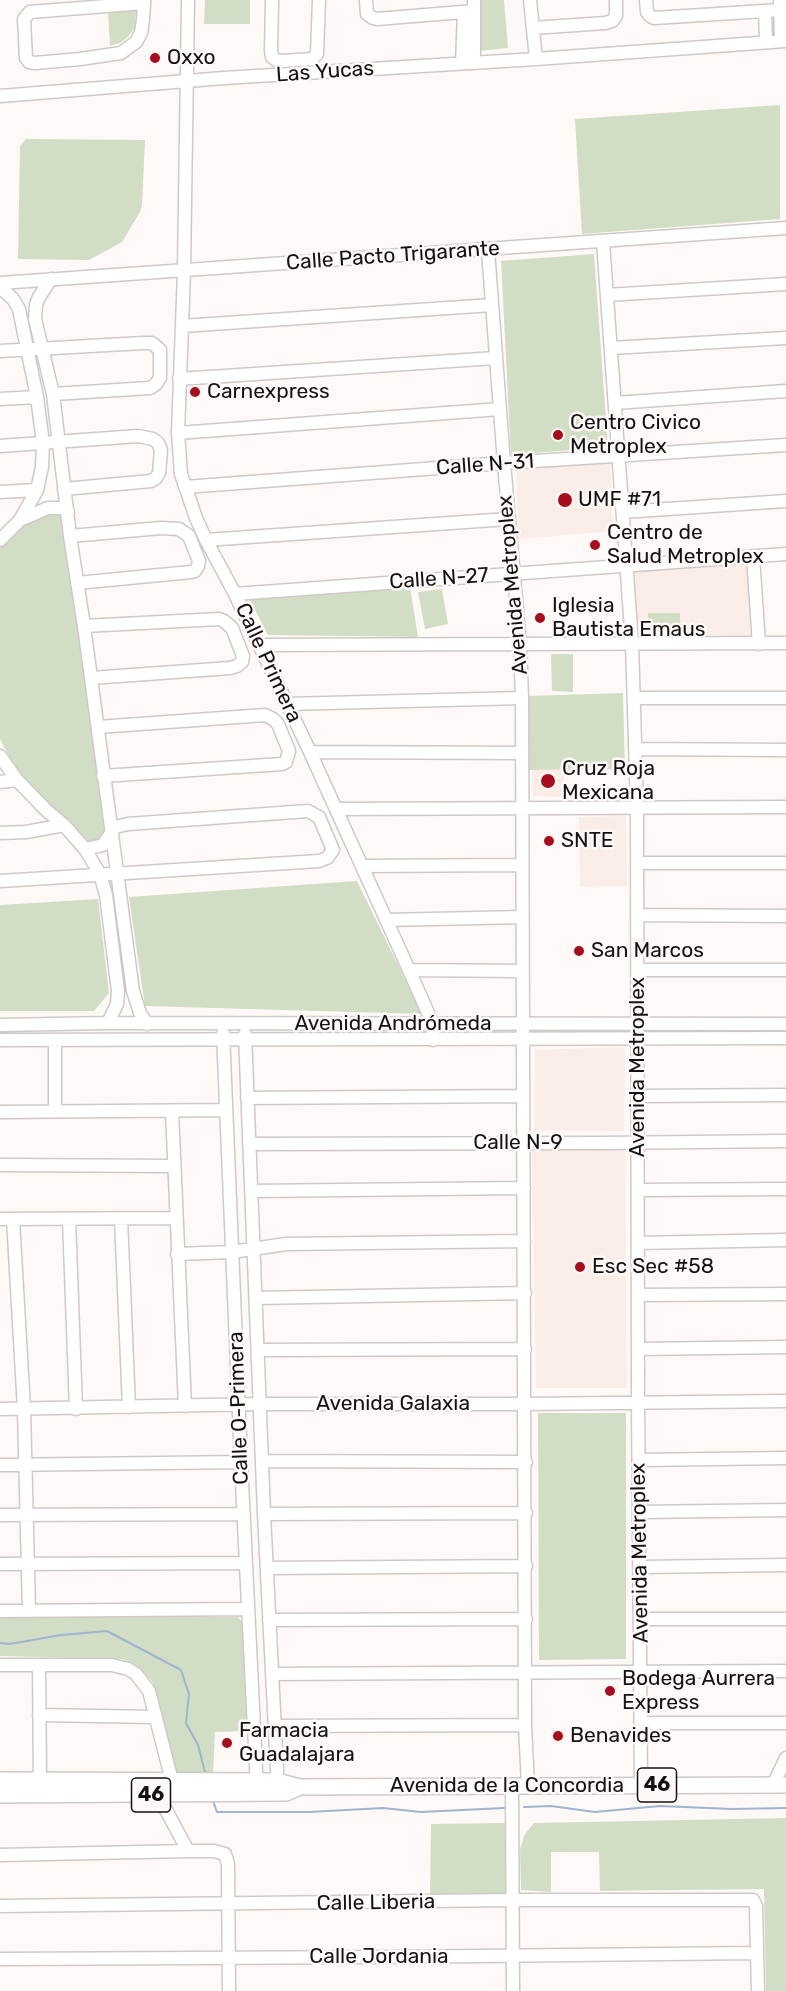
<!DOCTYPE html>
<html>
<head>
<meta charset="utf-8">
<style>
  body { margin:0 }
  canvas { display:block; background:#fef9f7 }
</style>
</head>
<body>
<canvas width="786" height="1991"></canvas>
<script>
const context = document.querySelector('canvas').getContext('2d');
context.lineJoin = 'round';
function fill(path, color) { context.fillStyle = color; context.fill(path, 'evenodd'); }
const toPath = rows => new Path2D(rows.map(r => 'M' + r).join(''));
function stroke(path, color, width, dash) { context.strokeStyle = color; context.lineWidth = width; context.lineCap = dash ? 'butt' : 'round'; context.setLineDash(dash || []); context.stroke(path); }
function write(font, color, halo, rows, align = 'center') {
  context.font = font + ' Rubik,sans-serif'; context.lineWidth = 5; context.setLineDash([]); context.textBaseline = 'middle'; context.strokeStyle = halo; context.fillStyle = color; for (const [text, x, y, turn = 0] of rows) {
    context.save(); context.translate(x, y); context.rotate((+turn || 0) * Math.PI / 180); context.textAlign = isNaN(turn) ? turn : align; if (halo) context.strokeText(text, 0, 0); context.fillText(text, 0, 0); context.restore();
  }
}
const built = toPath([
  [610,463,613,531,519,539,516,469],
  [748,561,753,636,639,634,632,568],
  [532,770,564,770,564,797,533,796],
  [626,816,627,886,580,887,579,817],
  [625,1047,624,1131,535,1130,535,1050],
  [532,1146,625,1146,627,1388,536,1388]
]);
const green = toPath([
  [205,0,250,0,250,24,204,24],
  [479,0,504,0,508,48,479,51],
  [136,10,135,27,128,37,120,43,110,46,108,12],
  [780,105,780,219,582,234,575,119],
  [26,139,145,140,142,205,140,212,122,242,89,260,18,259,20,146],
  [594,254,608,447,511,455,501,261],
  [57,511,61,516,71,569,103,808,104,834,97,841,92,843,85,840,71,824,32,789,11,760,0,739,0,543,29,519],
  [410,587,418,637,268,635,249,598],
  [442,589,448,624,425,629,418,592],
  [648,613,680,613,680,630,648,630],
  [551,654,573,654,573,692,552,691],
  [623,693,625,769,526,770,527,696],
  [357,881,422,1014,145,1006,129,897],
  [98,899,109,993,94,1011,0,1011,0,905],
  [538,1413,626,1413,626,1659,539,1660],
  [0,1617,238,1617,242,1622,247,1731,215,1732,213,1774,176,1773,157,1695,152,1681,137,1666,123,1659,0,1656],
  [786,1818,786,1991,766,1991,764,1889,600,1891,599,1852,551,1852,551,1892,521,1890,520,1849,525,1834,534,1823],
  [505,1823,505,1896,430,1896,431,1824]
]);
const stream = toPath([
  [0,1643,10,1644,61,1635,107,1631,181,1670,189,1694,186,1723,198,1745,206,1776],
  [213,1801,217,1812,309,1812,383,1808,421,1812,504,1808],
  [524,1807,551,1806,595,1812,660,1806,732,1809,786,1808]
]);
const minor = toPath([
  [188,0,184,271,178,433,181,474,196,518,206,540,235,594,310,752,409,970,433,1024,433,1040],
  [272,0,271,51,272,57,276,60,282,61,312,59,317,54,319,0],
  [366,0,367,14,373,18,377,19,474,11],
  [474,0,474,63],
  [530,0,536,59],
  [646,0,647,12,650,16,654,18,780,10],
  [780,0,781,41],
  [144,3,30,12,24,19,26,58,29,62,35,63,80,59,121,53,136,42,141,33,143,20,144,3,144,0],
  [765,11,766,42],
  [533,28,605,23,612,21,616,16,616,0],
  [462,63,464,12],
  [0,96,224,78,536,59,786,41],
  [603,242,632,643,637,808,638,1402,641,1785],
  [488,250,504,463,520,644,522,698,525,1725,528,1785],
  [51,279,39,297,36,305,35,319,53,394,70,536,84,626,133,991,140,1013,147,1024],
  [0,283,786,228],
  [0,287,13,299,19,309,37,397,43,443,42,467,37,490,20,520,0,540],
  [607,295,786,284],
  [182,326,492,305],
  [611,348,786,338],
  [0,351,143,343,152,343,160,350,160,378,156,384,150,388,53,394],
  [179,379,496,358],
  [0,399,37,397],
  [615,403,786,391],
  [178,433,500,409],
  [0,446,138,436,153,439,158,443,161,450,159,473,156,478,151,481,64,489],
  [185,487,504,463,786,445],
  [0,492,37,490],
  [623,512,786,501],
  [20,520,48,508,62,508,68,512],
  [70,536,161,528,179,529,189,536,199,561,198,566,195,571,191,572,77,583],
  [206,540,508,519],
  [753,556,759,644],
  [235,594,786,554],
  [84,626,219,619,224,621,232,628,243,656,242,662,237,666,230,668,91,678],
  [259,645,786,643],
  [634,698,786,698],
  [287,704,522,698],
  [98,727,265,715,273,719,278,724,289,751,286,762,282,764,103,776],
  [635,749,786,750],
  [310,752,522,753],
  [0,756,17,780,46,810,64,825,85,849,100,874,106,895,118,991,117,1004,108,1023],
  [0,782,17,780],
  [336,809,786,807],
  [0,833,26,832,64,825],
  [637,863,786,863],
  [362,866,522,865],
  [0,881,319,861,327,858,333,850,319,817,308,811,128,824,115,827,103,845,85,849],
  [637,915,786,916],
  [386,920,522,917],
  [409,970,522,971],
  [638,970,786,970],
  [0,1025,108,1023,786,1024],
  [223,1033,241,1462,257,1789],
  [245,1034,264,1514,278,1790],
  [0,1040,786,1038],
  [638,1096,786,1095],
  [247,1098,523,1096],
  [55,1111,55,1040],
  [172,1111,185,1406],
  [0,1112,226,1110],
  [249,1144,605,1143,786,1141],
  [0,1165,173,1166],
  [638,1190,786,1189],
  [252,1191,524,1188],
  [0,1219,176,1218],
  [13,1219,24,1409,29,1611],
  [69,1219,76,1409],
  [121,1219,129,1407],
  [638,1243,786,1240],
  [177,1254,232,1252,286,1244,524,1241],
  [638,1295,786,1294],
  [256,1298,525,1293],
  [639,1349,786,1347],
  [258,1350,525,1349],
  [0,1409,259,1404,525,1404,786,1401],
  [639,1460,786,1458],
  [262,1461,526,1462],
  [0,1465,241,1462],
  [640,1512,786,1510],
  [264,1514,526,1513],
  [0,1515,244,1514],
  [0,1564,246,1563],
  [640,1567,786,1565],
  [267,1568,526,1566],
  [0,1611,248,1609],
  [640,1619,786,1619],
  [269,1620,526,1619],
  [0,1665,112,1665,128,1669,136,1674,149,1691,172,1781],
  [39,1665,40,1780],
  [272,1674,786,1671],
  [39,1715,156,1717],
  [641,1723,786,1723],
  [275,1726,525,1725],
  [512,1785,513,1991],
  [773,1785,786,1758],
  [158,1795,188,1851],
  [0,1855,188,1851,214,1851,225,1854,228,1864,229,1991],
  [0,1906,513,1900,753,1900,756,1906,758,1991],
  [0,1959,385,1957,757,1953]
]);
const major = toPath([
  [0,1780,277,1781,300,1787,786,1785],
  [0,1795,286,1793,300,1787]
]);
const markers = [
  [155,58,6,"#a60e1f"],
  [195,392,6,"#a60e1f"],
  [558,435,6,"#a60e1f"],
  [565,500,8,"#a60e1f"],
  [595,545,6,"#a60e1f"],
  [540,618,6,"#a60e1f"],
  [548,781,8,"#a60e1f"],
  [549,841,6,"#a60e1f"],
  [579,951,6,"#a60e1f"],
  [580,1267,6,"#a60e1f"],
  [610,1691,6,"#a60e1f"],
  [558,1736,6,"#a60e1f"],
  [227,1743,6,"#a60e1f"]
];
const shields = [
  [657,1785,39],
  [151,1795,39]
];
const shieldNames = [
  ["46",657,1785],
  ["46",151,1795]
];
const poiNames = [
  ["Oxxo",167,58],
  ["Carnexpress",207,392],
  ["Centro Civico",570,423],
  ["Metroplex",570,447],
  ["UMF #71",578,500],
  ["Centro de",607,533],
  ["Salud Metroplex",607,557],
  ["Iglesia",552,606],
  ["Bautista Emaus",552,630],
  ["Cruz Roja",562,769],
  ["Mexicana",562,793],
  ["SNTE",561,841],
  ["San Marcos",591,951],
  ["Esc Sec #58",592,1267],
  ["Bodega Aurrera",622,1679],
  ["Express",622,1703],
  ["Farmacia",239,1731],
  ["Guadalajara",239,1755],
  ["Benavides",570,1736]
];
const streetNames = [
  ["Las Yucas",325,72,-4],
  ["Calle Pacto Trigarante",393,256,-4],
  ["Calle N-31",485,465,-4],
  ["Calle N-27",439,579,-4],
  ["Avenida Metroplex",513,585,-95],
  ["Calle Primera",268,663,65],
  ["Avenida Andrómeda",393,1024],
  ["Avenida Metroplex",638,1067,-90],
  ["Calle N-9",518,1143],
  ["Avenida Galaxia",393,1404],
  ["Calle O-Primera",239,1408,-92],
  ["Avenida Metroplex",640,1553,-91],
  ["Avenida de la Concordia",507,1786],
  ["Calle Liberia",376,1903,-1],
  ["Calle Jordania",379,1957]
];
fill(built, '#faece6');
fill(green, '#d2ddc5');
stroke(stream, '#9eb4cf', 2);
stroke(minor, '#cec9c6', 15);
stroke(major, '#cec9c6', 18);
stroke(minor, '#fff', 12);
stroke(major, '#fff', 15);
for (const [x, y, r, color] of markers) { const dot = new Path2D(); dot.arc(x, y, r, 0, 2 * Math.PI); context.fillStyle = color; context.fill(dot); stroke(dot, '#fef9f7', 2); }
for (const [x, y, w] of shields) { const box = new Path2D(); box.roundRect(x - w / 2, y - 17, w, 34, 4.5); context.fillStyle = '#fef9f7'; context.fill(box); stroke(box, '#141211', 1.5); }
write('bold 20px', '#141211', null, shieldNames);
write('21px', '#141211', '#fef9f7', poiNames, 'left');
write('21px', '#141211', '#fef9f7', streetNames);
</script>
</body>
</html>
